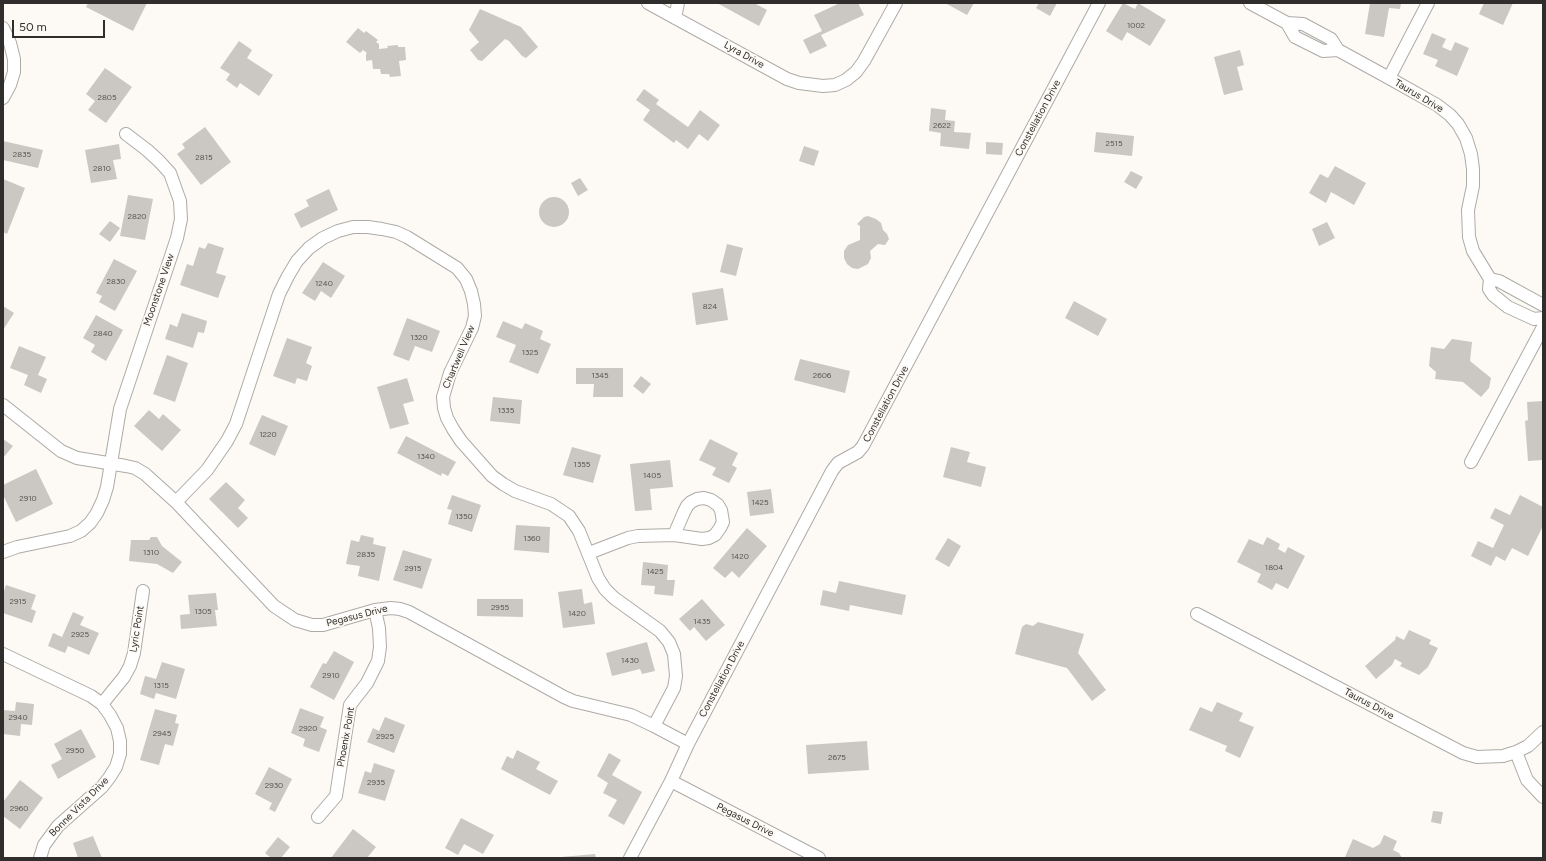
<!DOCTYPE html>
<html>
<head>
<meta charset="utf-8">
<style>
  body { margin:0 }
  #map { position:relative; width:1546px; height:861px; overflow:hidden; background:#fdfaf5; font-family:Figtree,sans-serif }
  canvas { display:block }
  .frame { position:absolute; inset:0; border:4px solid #2f2e2c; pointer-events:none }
  .scale { position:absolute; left:12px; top:20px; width:93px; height:18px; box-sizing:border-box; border:2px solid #2f2e2c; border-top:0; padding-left:5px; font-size:12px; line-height:14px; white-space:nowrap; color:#2f2e2c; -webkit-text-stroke:3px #fdfaf5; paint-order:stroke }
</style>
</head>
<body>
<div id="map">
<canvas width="1546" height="861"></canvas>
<div class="frame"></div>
<div class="scale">50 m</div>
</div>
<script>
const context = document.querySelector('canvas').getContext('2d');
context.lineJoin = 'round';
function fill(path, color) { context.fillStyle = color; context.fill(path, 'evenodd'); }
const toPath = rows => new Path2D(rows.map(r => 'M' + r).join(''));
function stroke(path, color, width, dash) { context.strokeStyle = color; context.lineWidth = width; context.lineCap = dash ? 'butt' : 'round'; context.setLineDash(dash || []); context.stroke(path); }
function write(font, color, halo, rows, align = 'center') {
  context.font = font + ' Figtree,sans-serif'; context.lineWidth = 3.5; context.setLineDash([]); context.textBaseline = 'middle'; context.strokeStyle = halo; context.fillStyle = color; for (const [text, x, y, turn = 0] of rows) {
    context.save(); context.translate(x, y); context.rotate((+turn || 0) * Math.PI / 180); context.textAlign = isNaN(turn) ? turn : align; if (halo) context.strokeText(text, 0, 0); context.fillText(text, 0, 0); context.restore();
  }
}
const building = toPath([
  [88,3,147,3,133,31,86,7],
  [717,3,754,3,767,10,759,26],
  [840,3,858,3,864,15,821,35,827,46,810,54,803,40,822,31,814,15],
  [945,3,974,3,967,15],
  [1039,3,1057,3,1050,16,1036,8],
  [1123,3,1135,9,1138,3,1166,20,1150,46,1127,32,1122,41,1106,31],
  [1370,3,1401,3,1400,9,1389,8,1384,37,1365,34],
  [1484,3,1513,3,1503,25,1479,14],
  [480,9,521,27,538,47,526,58,522,56,509,41,505,39,482,61,478,60,470,50,479,42,469,30],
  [358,28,364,33,366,31,378,40,376,42,379,44,379,49,388,48,387,46,398,45,398,47,405,47,406,60,399,61,401,76,390,77,389,74,381,74,380,69,373,69,372,60,366,61,366,54,367,53,363,50,360,53,346,42],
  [1432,33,1446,39,1442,47,1451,51,1455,42,1469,48,1457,76,1435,66,1438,60,1423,54],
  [239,41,252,50,247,58,273,75,259,96,240,83,237,88,226,80,230,74,220,68],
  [1240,50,1244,65,1237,67,1243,90,1224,95,1214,57],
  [105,68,132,87,106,123,88,110,95,101,86,94],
  [644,89,659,100,656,104,688,127,700,110,720,125,708,141,699,134,688,149,676,140,674,143,643,120,650,110,636,100],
  [931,108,946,110,945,120,955,121,954,132,971,133,969,149,940,146,941,133,929,131],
  [205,127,231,162,201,185,177,154,185,148,182,144],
  [1096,132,1134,136,1132,156,1094,152],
  [3,141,43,150,38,168,3,160],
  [986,142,1003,143,1002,155,986,154],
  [119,144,121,159,113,160,117,179,91,183,85,150],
  [804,146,819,151,814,166,799,161],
  [1335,166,1366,183,1354,205,1331,192,1326,203,1309,193,1320,174,1328,178],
  [1131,171,1143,177,1136,189,1124,182],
  [580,178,588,190,578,196,571,183],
  [3,179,25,188,7,234,3,232],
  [329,189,338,210,301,228,294,214,309,206,306,200],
  [128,195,153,199,145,240,120,236],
  '539 212a15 15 0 1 1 30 0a15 15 0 1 1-30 0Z',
  [868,216,876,219,881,223,883,230,887,234,889,239,885,245,878,244,870,251,871,258,868,264,858,269,852,268,847,264,844,258,844,251,848,245,860,240,860,226,857,224,864,217],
  [110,221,120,228,110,242,99,234],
  [1327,222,1335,238,1319,246,1312,229],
  [208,243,224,248,216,273,226,276,218,298,180,285,187,264,193,266,199,247,205,249],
  [727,244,743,248,736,276,720,272],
  [114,259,137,271,115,311,99,302,102,296,96,293],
  [323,262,345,276,331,298,321,291,315,301,302,293],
  [723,288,728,320,696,325,692,293],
  [1074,301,1107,319,1098,336,1065,318],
  [3,306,14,313,3,330],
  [182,313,207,321,204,333,198,332,193,348,165,339,170,324,177,327],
  [96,315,123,330,106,361,91,352,95,345,83,338],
  [407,318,440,331,432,352,415,346,409,361,393,355],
  [503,321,522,329,525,323,543,331,540,339,551,344,538,374,509,362,516,345,496,337],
  [287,338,312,347,306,363,312,366,307,381,297,378,295,384,273,376],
  [1452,339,1472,342,1470,361,1491,378,1489,388,1481,397,1463,382,1435,379,1436,372,1429,366,1431,347,1444,349],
  [19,346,46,357,38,375,47,379,41,393,24,385,28,375,10,368],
  [167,355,188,363,175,402,153,394],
  [800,359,850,371,845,393,794,380],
  [576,368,623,368,623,397,593,397,594,384,576,384],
  [641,376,651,384,643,394,633,386],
  [407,378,414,401,403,404,409,424,390,429,377,387],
  [493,397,522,400,520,424,490,421],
  [1543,401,1543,460,1528,461,1525,421,1528,420,1527,402],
  [149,410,159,419,163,414,181,430,162,451,134,426],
  [262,415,288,426,275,456,249,444],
  [406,436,456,462,448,476,442,473,441,476,397,453],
  [3,439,13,446,3,458],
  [710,439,738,453,732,465,737,468,729,483,712,475,716,468,699,460],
  [572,447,601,455,593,483,563,475],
  [951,447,970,452,967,462,986,467,981,487,943,477],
  [670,460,673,487,650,489,652,510,635,511,630,464],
  [36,469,53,504,16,522,3,495,3,485],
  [226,482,245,500,238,508,248,518,238,528,209,499],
  [771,489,774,513,750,516,747,492],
  [452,495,481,505,472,532,448,524,452,510,447,509],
  [1520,495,1543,507,1543,526,1528,556,1512,548,1505,561,1496,556,1491,566,1471,556,1478,541,1493,548,1504,525,1490,518,1495,508,1510,515],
  [516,525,550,527,549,553,514,550],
  [747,528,767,546,739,578,732,571,725,578,713,568],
  [361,535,374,538,373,544,386,547,379,581,358,576,360,566,346,564,351,540,359,542],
  [151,537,157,537,162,546,182,562,173,573,157,564,129,561,131,540,149,540],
  [1267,537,1280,544,1278,549,1285,553,1288,547,1305,556,1288,589,1276,583,1272,590,1257,582,1261,574,1237,562,1249,539,1263,545],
  [948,538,961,546,949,567,935,559],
  [403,550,432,559,422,589,393,580],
  [643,562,668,565,667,580,675,580,673,596,654,594,655,586,641,585],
  [839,581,906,595,902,615,850,605,849,611,820,605,823,590,836,593],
  [6,585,36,595,31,609,36,611,32,623,3,613,3,594],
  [582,589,584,604,592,602,595,624,563,628,558,592],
  [216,593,218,610,215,610,217,626,181,629,180,615,190,614,188,595],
  [477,599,523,599,523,617,477,616],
  [702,599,725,625,706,641,694,627,690,631,679,619],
  [73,612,84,617,80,625,99,633,89,655,68,646,65,653,48,646,53,633,62,637],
  [1038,622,1084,634,1078,653,1106,690,1092,701,1067,668,1015,654,1022,627,1026,624,1033,626],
  [1409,630,1431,640,1429,644,1438,648,1428,667,1419,675,1400,666,1402,663,1395,659,1392,665,1376,679,1365,666,1395,640,1396,636,1404,640],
  [647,642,655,671,642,674,640,669,612,676,606,653],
  [334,651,354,662,334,700,310,687,323,663,326,664],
  [162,662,185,669,176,699,156,693,154,699,140,694,145,676,156,679],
  [16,702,34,704,32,725,21,724,20,736,3,734,3,710,15,711],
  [1217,702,1243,713,1239,721,1254,727,1240,758,1225,751,1227,746,1189,730,1200,707,1212,712],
  [300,708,324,717,320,727,327,730,319,752,303,746,305,739,291,733],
  [155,709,177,715,175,723,179,724,173,746,165,744,159,765,140,760],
  [385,717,405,725,394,753,367,742,373,728,379,731],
  [81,729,96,757,58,779,51,765,62,759,54,744],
  [867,741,869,770,808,774,806,745],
  [517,750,540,762,536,769,558,781,550,795,501,769,507,756,513,759],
  [609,753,621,760,612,775,642,792,624,825,608,816,617,800,603,793,608,783,597,776],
  [374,763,395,770,385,801,358,793,365,771,371,773],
  [269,767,292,779,275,812,269,809,272,803,255,794],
  [20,780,43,798,20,829,3,816,3,802],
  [1433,811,1443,812,1441,824,1431,822],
  [461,818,494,835,483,854,464,844,458,855,445,848],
  [353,829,376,847,367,858,331,858],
  [1384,835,1397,841,1393,850,1399,853,1402,858,1345,857,1353,839,1373,848,1380,844],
  [93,836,102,858,78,858,73,843],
  [278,837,290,847,281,858,271,858,265,853],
  [595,854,596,858,561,858,561,857]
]);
const minor = toPath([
  [648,3,787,79,799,83,823,86,835,85,846,80,856,72,864,61,896,3],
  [1250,3,1287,23,1303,24,1331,39,1338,50,1389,78,1437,105,1450,115,1458,124,1466,138,1471,154,1473,169,1473,186,1468,210,1469,237,1473,251,1490,279,1489,289,1493,295,1508,307,1534,319,1543,318],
  [675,18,678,3],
  [1287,23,1295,37,1323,51,1338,50],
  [3,28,10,43,14,59,14,72,10,85,3,98],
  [1389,78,1428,3],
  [1490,279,1499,281,1543,305],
  [3,405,61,451,77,458,126,466,135,468,145,474,176,502,274,606,295,620,312,625,323,625,375,610,391,608,400,609,409,612,564,697,573,701,631,715,654,726,688,744],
  [1471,462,1543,327],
  [176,502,207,470,227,441,236,424,279,294,288,276,297,261,309,248,323,238,338,231,353,227,368,227,382,229,396,232,407,237,457,268,466,279,471,291,474,304,475,316,472,328,450,373,443,397,444,408,447,418,453,429,461,441,492,476,503,484,515,491,551,504,569,516,579,531,598,578,605,589,614,598,660,631,669,642,674,654,676,676,674,688,654,726],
  [3,552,17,547,70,536,81,531,90,523,97,513,103,500,107,487,120,409,177,238,181,219,180,201,170,173,159,161,147,150,126,134],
  [589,553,628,538,638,536,674,535,702,539,709,538,715,535,720,528,723,522,721,510,718,505,711,500,704,498,697,499,691,502,687,506,684,512,674,535],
  [1197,614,1463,753,1477,757,1503,756,1516,752,1528,746,1543,732],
  [3,654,91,696,102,704,110,715,117,728,120,741,120,754,116,767,109,778,102,787,58,826,44,845,40,858],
  [102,704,124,677,130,666,134,653,143,591],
  [1516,752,1527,780,1543,797],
  [671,781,819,858],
  [318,817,336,796,350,705,367,683,378,661,380,647,379,628,375,610],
  [630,858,671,781,688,744,832,471,838,463,858,452,863,446,1099,3]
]);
const numberNames = [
  ["1002",1136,26],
  ["2805",107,98],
  ["2622",942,126],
  ["2515",1114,144],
  ["2835",22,155],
  ["2815",204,158],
  ["2810",102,169],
  ["2820",137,217],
  ["2830",116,282],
  ["1240",324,284],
  ["824",710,307],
  ["2840",103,334],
  ["1320",419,338],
  ["1325",530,353],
  ["1345",600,376],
  ["2606",822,376],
  ["1335",506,411],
  ["1220",268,435],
  ["1340",426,457],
  ["1355",582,465],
  ["1405",652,476],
  ["2910",28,499],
  ["1425",760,503],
  ["1350",464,517],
  ["1360",532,539],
  ["1310",151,553],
  ["2835",366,555],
  ["1420",740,557],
  ["1804",1274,568],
  ["2915",413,569],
  ["1425",655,572],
  ["2915",18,602],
  ["2955",500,608],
  ["1305",203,612],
  ["1420",577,614],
  ["1435",702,622],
  ["2925",80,635],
  ["1430",630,661],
  ["2910",331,676],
  ["1315",161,686],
  ["2940",18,718],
  ["2920",308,729],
  ["2945",162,734],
  ["2925",385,737],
  ["2950",75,751],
  ["2675",837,758],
  ["2935",376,783],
  ["2930",274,786],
  ["2960",19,809]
];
const streetNames = [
  ["Lyra Drive",744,55,29],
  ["Taurus Drive",1419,96,31],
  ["Constellation Drive",1038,118,-62],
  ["Moonstone View",159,290,-71],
  ["Chartwell View",459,357,-67],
  ["Constellation Drive",886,404,-62],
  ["Pegasus Drive",357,616,-14],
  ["Lyric Point",137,629,-81],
  ["Constellation Drive",722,679,-62],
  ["Taurus Drive",1369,704,28],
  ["Phoenix Point",346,737,-80],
  ["Bonne Vista Drive",79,807,-45],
  ["Pegasus Drive",745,820,27]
];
fill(building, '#cbc7c3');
stroke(minor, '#aeaba7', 14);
stroke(minor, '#fff', 12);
write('8px', '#565452', null, numberNames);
write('10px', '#2f2e2c', '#fdfaf5', streetNames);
</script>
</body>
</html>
